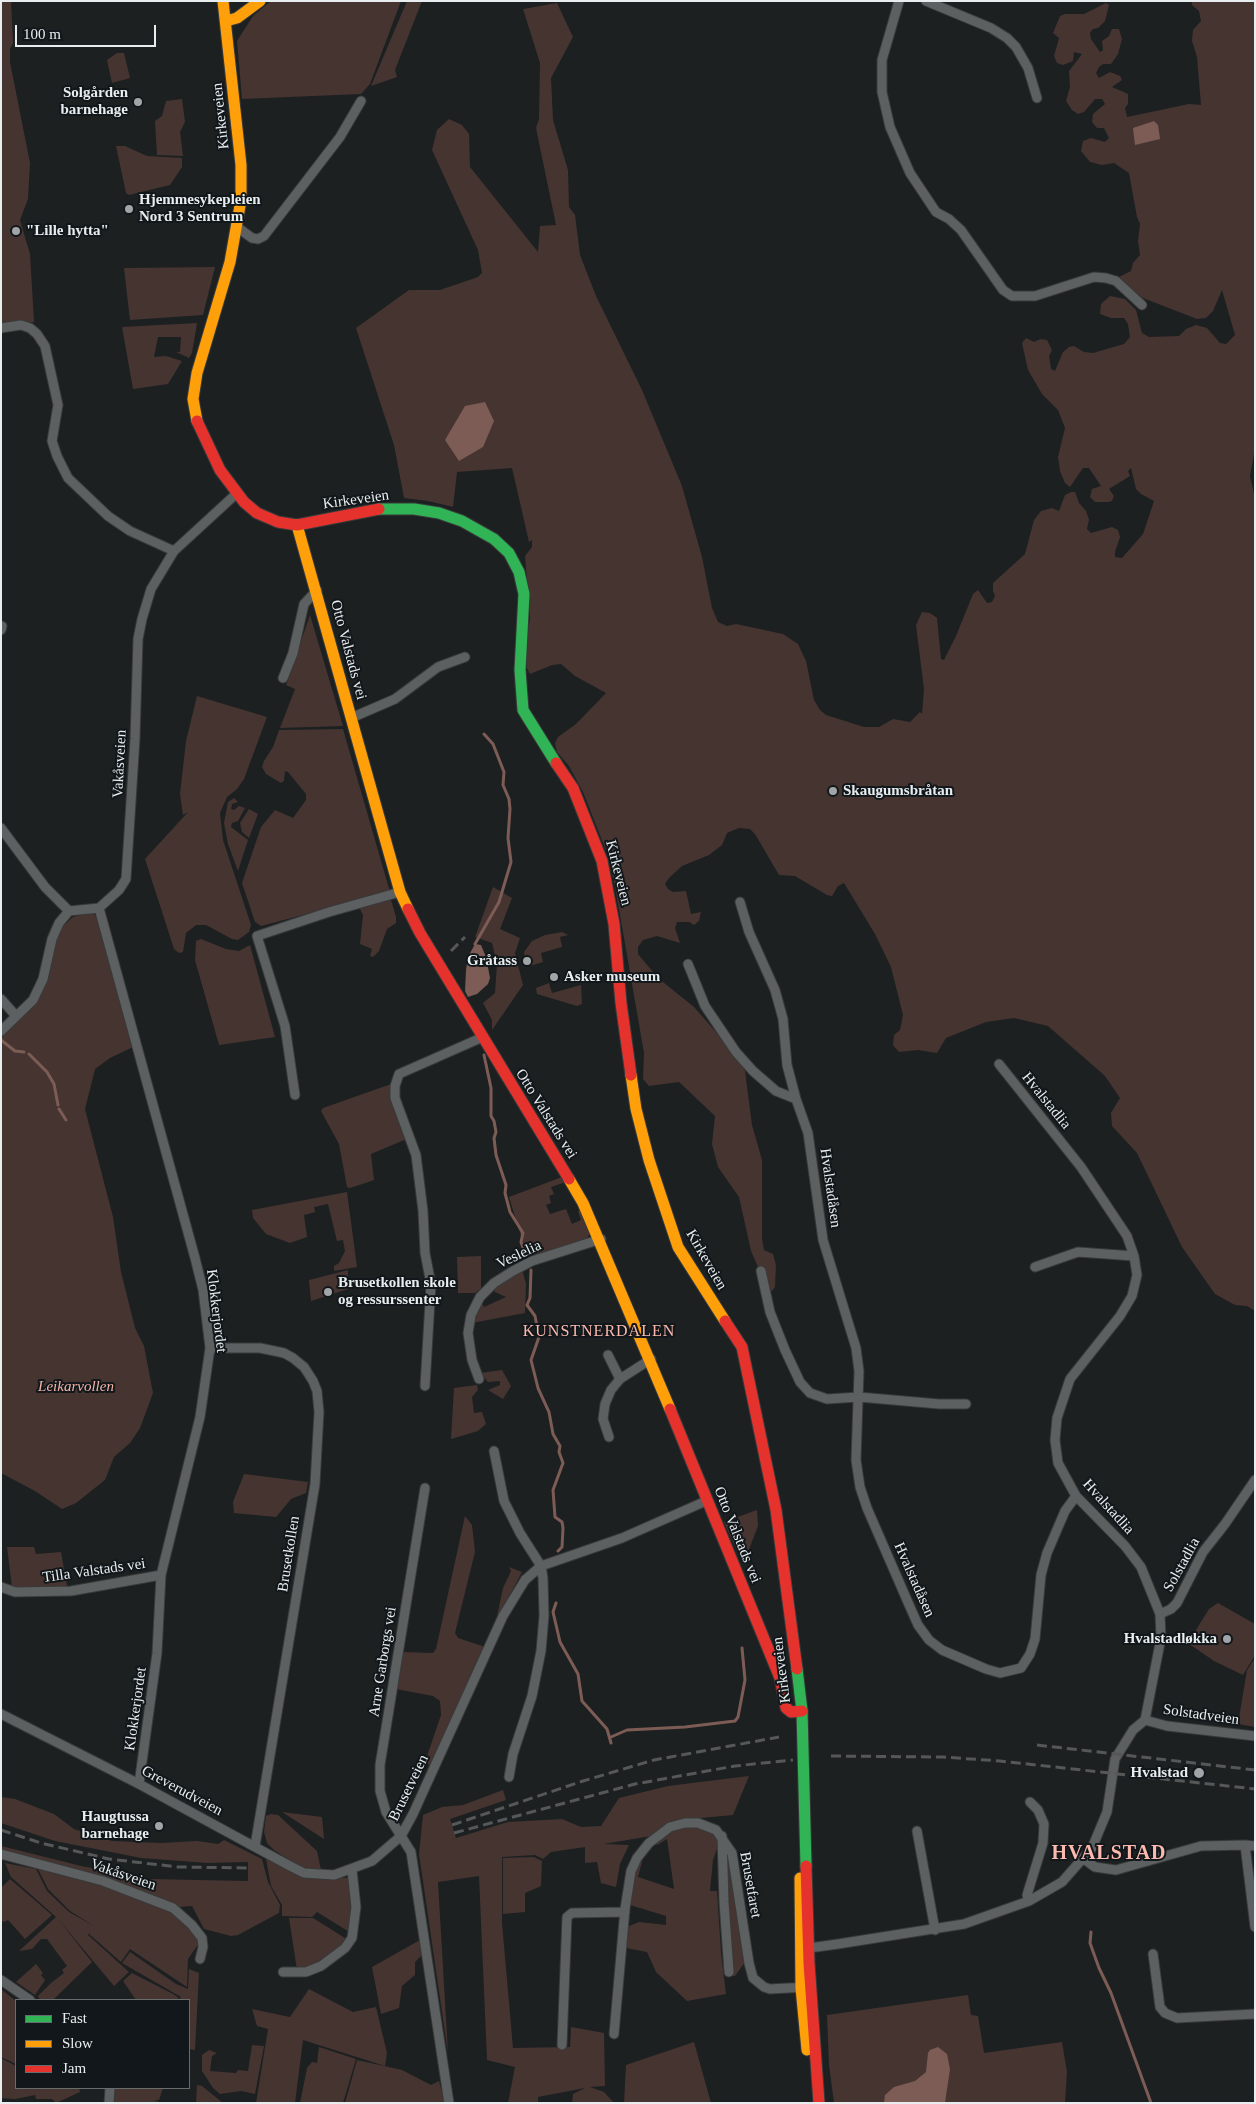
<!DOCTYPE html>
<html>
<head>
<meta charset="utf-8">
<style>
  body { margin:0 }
  #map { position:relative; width:1256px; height:2104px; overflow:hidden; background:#1c2021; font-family:"Times New Roman",serif }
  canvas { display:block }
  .frame { position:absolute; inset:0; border:2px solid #e8edef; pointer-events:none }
  .legend { position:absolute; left:15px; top:1999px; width:175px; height:90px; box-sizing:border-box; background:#11171a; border:1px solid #676d6f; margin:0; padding:6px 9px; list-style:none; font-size:15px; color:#e8edef }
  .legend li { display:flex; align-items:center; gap:10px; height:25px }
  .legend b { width:25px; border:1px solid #676d6f }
  .scale { position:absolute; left:15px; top:25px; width:141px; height:22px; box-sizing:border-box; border:2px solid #e8edef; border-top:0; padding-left:6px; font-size:15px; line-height:18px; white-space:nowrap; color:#e8edef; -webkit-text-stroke:4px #11171a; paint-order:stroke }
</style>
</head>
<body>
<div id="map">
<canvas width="1256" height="2104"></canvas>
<div class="frame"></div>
<ul class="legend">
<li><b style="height:6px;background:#30b455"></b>Fast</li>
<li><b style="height:6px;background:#ff9f0a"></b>Slow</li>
<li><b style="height:6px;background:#e5322d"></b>Jam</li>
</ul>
<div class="scale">100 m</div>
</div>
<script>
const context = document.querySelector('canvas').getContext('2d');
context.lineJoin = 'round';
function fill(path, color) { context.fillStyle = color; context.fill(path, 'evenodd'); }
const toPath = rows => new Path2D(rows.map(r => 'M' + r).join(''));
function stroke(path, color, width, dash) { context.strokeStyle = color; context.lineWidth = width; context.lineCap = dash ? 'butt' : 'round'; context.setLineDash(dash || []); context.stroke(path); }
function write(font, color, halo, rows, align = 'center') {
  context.font = font + ' "Times New Roman",serif'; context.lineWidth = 4; context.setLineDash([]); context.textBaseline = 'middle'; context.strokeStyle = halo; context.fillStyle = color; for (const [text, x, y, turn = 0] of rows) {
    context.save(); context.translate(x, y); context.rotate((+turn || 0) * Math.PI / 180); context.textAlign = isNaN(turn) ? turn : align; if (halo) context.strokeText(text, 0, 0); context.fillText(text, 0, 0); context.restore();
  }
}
const green = toPath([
  [1,1,11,1,13,43,10,49,10,62,30,163,28,199,20,220,30,254,34,322,1,326],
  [271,1,401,1,370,84,361,94,242,99,237,41,253,16],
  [407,1,422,1,395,70,397,77,371,86],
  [1192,1,1255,1,1255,448,1250,476,1255,498,1255,1311,1247,1306,1235,1305,1215,1294,1182,1247,1137,1153,1112,1126,1111,1113,1120,1098,1105,1076,1048,1026,1014,1018,986,1022,946,1038,937,1053,918,1050,899,1052,893,1045,894,1035,900,1030,903,1015,891,967,875,934,844,883,838,886,832,896,827,895,795,876,779,875,755,834,750,829,739,828,727,833,722,845,709,855,682,866,669,878,665,884,668,889,673,892,686,891,691,914,701,912,699,921,694,925,689,922,677,922,675,928,680,943,657,936,643,940,638,947,638,954,658,978,694,1007,738,1057,745,1071,752,1125,762,1160,762,1239,764,1250,773,1254,776,1265,775,1287,772,1291,768,1290,751,1251,739,1197,718,1167,712,1144,715,1116,679,1082,649,1086,643,1079,644,1053,615,886,607,853,583,792,569,766,557,752,555,743,558,737,576,724,606,693,575,676,561,664,552,665,530,674,527,668,526,647,530,617,525,556,532,547,532,540,529,542,512,468,457,472,453,507,428,501,404,498,394,445,356,328,409,290,440,290,478,277,482,273,478,250,432,150,437,130,449,119,462,125,469,134,470,167,538,252,540,226,556,225,536,128,539,119,540,63,523,9,557,3,573,37,551,78,553,120,568,170,569,207,575,215,580,255,596,296,642,390,682,486,702,557,712,608,718,622,727,626,736,624,783,634,798,644,806,661,814,700,820,710,826,715,864,727,879,727,893,719,910,722,920,712,922,714,924,689,916,625,922,612,930,613,937,618,941,659,944,660,956,636,973,594,978,590,987,603,992,602,995,596,993,591,993,583,1025,554,1034,520,1041,511,1052,508,1059,511,1065,495,1071,492,1075,492,1079,503,1086,511,1089,520,1087,529,1091,533,1112,527,1118,530,1120,537,1115,552,1115,557,1122,558,1143,534,1154,501,1141,494,1136,489,1131,468,1128,471,1130,476,1109,489,1114,496,1112,501,1108,502,1095,502,1090,497,1092,489,1101,486,1089,468,1083,468,1070,487,1065,483,1060,471,1058,457,1065,428,1058,410,1042,394,1028,370,1022,343,1026,338,1034,342,1041,339,1047,340,1052,350,1049,356,1051,369,1055,371,1063,352,1069,347,1074,346,1084,352,1093,353,1124,344,1130,337,1128,324,1124,318,1111,318,1100,314,1101,304,1110,296,1125,299,1136,310,1142,333,1149,337,1179,336,1186,329,1196,325,1207,328,1220,343,1226,344,1235,335,1222,290,1213,311,1206,318,1197,319,1143,298,1122,283,1119,277,1131,271,1133,263,1140,255,1138,241,1140,224,1137,217,1129,173,1114,163,1102,165,1090,162,1081,151,1083,141,1091,138,1105,142,1109,138,1104,128,1097,128,1092,122,1093,114,1105,104,1102,99,1095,99,1084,112,1078,114,1072,110,1066,101,1070,87,1069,71,1082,54,1074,52,1073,61,1063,65,1057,63,1054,56,1059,38,1053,33,1060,16,1065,14,1084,14,1106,3,1109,5,1105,21,1098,28,1093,29,1090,33,1091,39,1100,52,1103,50,1102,41,1109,36,1112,29,1119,29,1122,39,1118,54,1111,64,1103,64,1099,67,1096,73,1099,78,1110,72,1120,76,1122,80,1112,87,1128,94,1128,104,1125,108,1127,117,1189,104,1201,105,1197,57,1192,41,1193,30,1201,21,1199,11,1192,5],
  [117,53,124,53,130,78,112,83,107,60],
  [182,99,185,122,180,132,183,156,157,155,155,121,162,116,166,101],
  [116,146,125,146,147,156,182,158,182,167,170,185,129,195,126,193],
  [215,267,203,315,130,320,124,268],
  [197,323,192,353,189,358,176,352,180,352,181,337,158,337,154,357,166,356,182,361,168,384,133,389,122,327],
  [310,615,343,726,280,728,295,689,286,685],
  [197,696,267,717,244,779,237,789,227,797,220,813,223,840,251,925,249,932,238,940,232,939,206,925,196,925,186,933,183,952,179,953,174,949,145,859,188,812,183,815,180,794,186,741],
  [343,729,390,892,261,926,255,922,242,883,261,827,275,810,293,818,306,800,306,794,288,772,285,771,284,781,281,783,266,774,262,767,264,761,273,747,279,730],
  [234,798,238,802,232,804,231,809,234,810,239,806,245,808,238,821,232,823,231,827,248,840,238,871,228,844,224,823,228,802],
  [249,809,258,814,249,838,242,832,240,823],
  [493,887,512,898,500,929,520,938,515,953,523,985,492,1030,492,1020,483,1003,495,993,497,964,492,943,475,937],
  [391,900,396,917,396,923,387,929,379,951,373,957,370,956,372,949,360,944,363,915,359,907],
  [84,914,94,914,98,919,133,1047,110,1058,95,1069,85,1109,113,1217,121,1272,135,1328,144,1346,153,1393,140,1428,130,1443,114,1457,105,1480,76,1503,62,1509,35,1491,1,1473,1,1036,35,1005,46,981,56,939,63,926,73,917],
  [562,932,568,935,560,937,562,947,541,953,543,962,526,967,524,952,532,941,545,935],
  [201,939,226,949,239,951,250,945,275,1037,219,1045,195,960,196,941],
  [549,983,552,993,581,985,582,1004,577,1006,537,994,536,988],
  [394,1083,409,1138,371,1154,374,1180,350,1188,347,1187,339,1144,321,1111,323,1108],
  [562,1177,566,1182,551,1187,554,1194,549,1196,551,1203,546,1205,550,1214,566,1209,572,1224,581,1220,578,1211,581,1210,591,1231,587,1239,528,1259,509,1197],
  [347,1192,357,1267,334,1271,334,1266,339,1263,345,1251,343,1240,337,1241,328,1204,314,1207,315,1212,304,1215,307,1237,290,1243,266,1234,253,1218,252,1210],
  [481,1256,481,1289,475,1293,458,1293,457,1257],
  [522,1269,526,1284,525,1313,472,1323,481,1301,484,1307,506,1297,495,1292,493,1288],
  [348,1270,348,1289,311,1301,309,1280],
  [502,1370,511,1386,503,1399,488,1390,500,1385,500,1381,488,1382,480,1373],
  [477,1385,478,1390,472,1397,474,1413,482,1412,486,1424,478,1431,451,1439,454,1388],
  [244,1474,308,1482,306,1493,291,1499,276,1517,234,1513,233,1502],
  [757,1510,758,1526,743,1565,724,1522],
  [465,1516,472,1525,475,1552,455,1633,458,1638,485,1647,431,1766,425,1762,441,1715,440,1701,433,1696,396,1689,402,1652,433,1653,436,1649],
  [7,1547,34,1547,36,1554,61,1552,67,1586,18,1589,12,1587],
  [509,1567,522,1572,496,1621,503,1588,511,1571],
  [1218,1603,1255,1624,1255,1655,1243,1675,1214,1661,1188,1643,1209,1609],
  [1255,1658,1255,1727,1238,1724,1247,1670],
  [749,1776,733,1815,690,1819,672,1823,651,1836,604,1844,629,1845,620,1864,616,1887,601,1883,597,1862,585,1863,585,1847,551,1852,543,1859,535,1855,502,1857,502,1923,513,2048,570,2047,571,2027,604,2033,605,2086,590,2087,604,2092,614,2103,572,2103,573,2094,585,2088,538,2097,538,2103,508,2103,515,2067,487,2060,479,1876,438,1882,448,2053,419,1854,423,1815,442,1807,463,1805,503,1790,506,1800,450,1819,456,1838,508,1822,562,1819,581,1827,601,1826,619,1798,668,1786],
  [1,1797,15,1799,54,1814,74,1829,112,1841,161,1843,197,1841,218,1844,224,1840,262,1859,268,1882,280,1905,279,1913,238,1935,231,1936,204,1929,192,1906,179,1907,80,1871,1,1849,1,1846,81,1866,149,1879,248,1881,248,1862,207,1863,141,1858,55,1841,1,1823],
  [282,1812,322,1817,324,1839],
  [271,1814,278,1815,317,1851,321,1870,300,1867,274,1850,267,1843,264,1832,266,1816],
  [697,1825,717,1836,720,1850,717,1849,713,1860,710,1891,717,1891,721,1953,726,1994,687,2001,656,1972,647,1952,626,1948,627,1927,639,1922,666,1925,666,1916,630,1905,634,1871,643,1858,638,1877,674,1889,667,1839,657,1845,655,1843,662,1835,679,1827],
  [726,1850,745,1962,735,1976,732,1976,729,1946],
  [534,1857,542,1861,541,1886,525,1893,525,1912,503,1914,503,1858],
  [266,1859,296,1873,315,1877,349,1878,354,1910,351,1933,317,1912,312,1917,282,1916,282,1905,271,1886],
  [5,1863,36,1869,47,1891,69,1912,94,1926,70,1911,48,1889,38,1869,125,1892,177,1915,204,1936,188,1959,187,1987,130,1949,121,1962,89,1934,90,1931,88,1935,129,1972,114,1986,58,1919,92,1962,53,2000,40,2000,38,1996,51,1983,64,1973,62,1970,67,1966,47,1939,41,1939,32,1949,19,1951,56,1917,11,1877],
  [10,1879,52,1915,25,1939,8,1920,4,1922,1,1920,1,1888],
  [289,1918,313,1918,348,1940,323,1962,307,1968,297,1970],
  [420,1940,424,1953,415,1962,415,1975,402,1986,399,2008,381,2014,372,1967],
  [130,1952,176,1984,188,1989,189,1969,199,1973,195,2050,189,2049,189,2000,178,2000,181,1997,122,1963],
  [36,1964,43,1973,41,1975,45,1980,35,1995,16,1982],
  [132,1973,173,1994,179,1998,175,2000,136,2000,123,1981],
  [1,1989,16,2001,16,2064,1,2057],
  [309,1989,353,2012,376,2007,387,2053,385,2066,303,2040,295,2103,256,2103,268,2029,257,2026,252,2009,290,2017],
  [968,1995,971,2015,978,2016,984,2053,1062,2042,1067,2072,1065,2103,834,2103,829,2065,827,2015],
  [694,2042,711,2103,624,2103,626,2065],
  [252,2045,264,2046,255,2094,241,2091,220,2094,213,2088,202,2071,202,2055,209,2050,217,2053,212,2056,210,2071,236,2073,238,2070,248,2071],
  [319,2047,356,2059,343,2103,300,2103,307,2068,312,2062,317,2063],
  [1,2058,16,2066,16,2088,79,2088,80,2092,56,2103,52,2099,36,2099,35,2095,15,2099,1,2098],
  [357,2060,402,2070,431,2085,439,2081,445,2103,345,2103],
  [197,2085,202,2086,223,2103,196,2103],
  [114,2088,163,2088,159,2100,154,2100,162,2103,113,2103]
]);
const water = toPath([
  [1154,121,1158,125,1160,139,1135,145,1133,128],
  [485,402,494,421,483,447,459,461,445,440,465,406],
  [475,944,481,945,486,957,490,978,488,984,477,994,468,997,465,991,466,970,468,957],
  [938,2047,947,2054,950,2069,945,2103,884,2103,885,2095,894,2087,915,2081,926,2072,928,2053,930,2050]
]);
const stream = toPath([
  [475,944,499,902,511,862,508,838,510,809,509,799,503,785,504,772,493,744,484,734],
  [1,1040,15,1051,24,1052],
  [29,1054,47,1072,54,1084,58,1105],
  [484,1055,491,1088,491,1116,494,1121,496,1132,494,1138,496,1155,506,1185,505,1193,510,1212,523,1233,521,1242,526,1256],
  [59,1109,66,1120],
  [531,1270,530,1298,527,1305,535,1316,539,1337,531,1360,538,1388,549,1412,553,1434,560,1446,559,1452,563,1463,553,1490,555,1517,562,1522,563,1528,562,1547,558,1551],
  [556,1603,553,1612,557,1629,560,1642,578,1674,582,1701,607,1729,611,1743],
  [611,1737,627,1730,685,1727,735,1721,738,1717,745,1680,742,1648],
  [1091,1932,1090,1943,1099,1968,1111,1993,1151,2103]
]);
const street = toPath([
  [899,1,882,60,882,92,890,127,910,173,936,212,949,219,961,230,1003,290,1012,296,1035,296,1094,277,1106,278,1116,281,1142,305],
  [926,1,991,28,1007,38,1016,47,1028,68,1037,98],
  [237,227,252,238,258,239,264,236,340,137,361,101],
  [1,328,21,325,30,328,37,334,45,346,58,405,52,441,57,456,68,478,108,516,130,531,174,551],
  [1,630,2,626],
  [283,678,293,653,304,604,317,590],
  [351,718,395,699,438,667,465,657],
  [1,828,45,887,69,911],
  [740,902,749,932,775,990,783,1019,787,1065,796,1099,808,1133,823,1240,856,1348,859,1371,856,1460,860,1487,867,1508,910,1607,918,1625,929,1640,942,1650,986,1669,1000,1673,1021,1668,1030,1654,1035,1639,1041,1575,1047,1553,1065,1511,1076,1496],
  [99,908,195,1258,203,1290,210,1348,200,1417,161,1575,157,1653,139,1784],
  [688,964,705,1006,736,1052,753,1071,776,1091,796,1099],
  [1,999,16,1016],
  [1,1031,33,1000,43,979,52,939,59,923,69,911,99,908,119,890,126,879,135,739,138,639,142,619,151,589,174,551,236,494],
  [295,1095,285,1026,257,936,329,912,400,892],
  [1035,1267,1078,1252,1134,1256],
  [761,1271,770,1312,785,1350,800,1382,810,1393,827,1399,859,1397,939,1404,966,1404],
  [210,1348,260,1348,284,1353,293,1358,304,1367,313,1381,317,1391,319,1412,315,1484,255,1846],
  [608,1355,620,1379],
  [479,1379,472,1360,468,1333,471,1315,480,1297,494,1283,513,1271,532,1261,601,1239],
  [425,1386,431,1284,425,1253,423,1211,416,1155,395,1098,395,1086,399,1074,483,1037],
  [609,1437,603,1419,605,1404,611,1390,620,1379,651,1359],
  [494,1451,504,1501,520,1533,541,1566,543,1578,544,1616,541,1651,532,1696,513,1754,509,1777],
  [425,1488,380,1765,380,1791,386,1812,411,1852,449,2103],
  [1,1587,15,1592,71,1591,161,1575],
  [1160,1614,1171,1609,1177,1603,1203,1552,1225,1524,1255,1480],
  [1,1714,139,1784,290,1866,304,1873,334,1875,372,1861,401,1836,413,1814,503,1616,525,1580,541,1566,622,1538,706,1501],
  [1145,1720,1167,1726,1255,1736],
  [917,1831,935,1930],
  [722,1836,724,1902,729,1972],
  [1245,1845,1255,1846],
  [1,1854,103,1881,173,1908,192,1925,202,1938,203,1947,200,1959],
  [1084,1859,1095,1867,1116,1870,1201,1846,1245,1845,1255,1927],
  [1029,1901,1027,1895,1043,1843,1044,1824,1038,1810,1030,1802],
  [803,1945,809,1948,838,1944,964,1924,1029,1901,1062,1882,1092,1848,1107,1812,1115,1759,1133,1730,1145,1720,1161,1638,1160,1614,1141,1567,1125,1546,1076,1496,1058,1463,1055,1440,1057,1418,1070,1379,1120,1316,1132,1296,1137,1275,1134,1256,1127,1236,1081,1167,999,1064],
  [1153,1954,1160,2007,1165,2013,1177,2018,1255,2014],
  [283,1972,306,1972,321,1966,345,1948,352,1938,356,1907,352,1870],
  [1,1980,30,2000],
  [614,2034,625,1909,631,1871,637,1858,649,1843,670,1827,685,1823,698,1823,716,1830,732,1853,749,1963,753,1978,764,1987,770,1989,808,1987],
  [562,2045,567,1917,572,1913,625,1912],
  [109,2103,110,2088]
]);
const fast = toPath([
  [379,509,414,509,439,513,462,521,494,539,509,553,519,572,524,594,520,670,523,710,556,763],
  [797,1669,802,1711,806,1866]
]);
const slow = toPath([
  [226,21,237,18,260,1],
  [197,421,193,399,197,373,230,262,241,200,241,165,223,1],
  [297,525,400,892,408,909],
  [631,1075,636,1109,649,1160,678,1247,725,1321],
  [569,1179,583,1203,670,1409],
  [800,1878,801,1988,807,2050]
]);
const jam = toPath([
  [197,421,220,470,244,502,257,513,278,522,297,525,379,509],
  [556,763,573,788,602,861,614,924,621,1003,631,1075],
  [408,909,420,933,569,1179],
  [725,1321,742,1347,776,1510,797,1669],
  [670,1409,780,1678,786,1708,791,1712,802,1711],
  [806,1866,809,1963,819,2103]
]);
const rail = toPath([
  [451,951,465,937],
  [1037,1745,1255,1770],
  [831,1756,942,1757,1000,1761,1255,1789],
  [452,1825,583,1781,654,1760,779,1737],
  [1,1830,41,1843,109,1859,178,1867,249,1868],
  [454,1833,635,1784,735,1766,793,1760]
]);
const markers = [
  [138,102,5,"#a1a5a7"],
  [129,209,5,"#a1a5a7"],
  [16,231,5,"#a1a5a7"],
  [833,791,5,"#a1a5a7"],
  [527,961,5,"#a1a5a7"],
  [554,977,5,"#a1a5a7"],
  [328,1292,5,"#a1a5a7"],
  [1227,1639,5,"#a1a5a7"],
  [1199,1773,6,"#a1a5a7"],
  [159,1826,5,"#a1a5a7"]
];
const poiNames = [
  ["Solgården",128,93],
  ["barnehage",128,110],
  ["Hjemmesykepleien",139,200,"left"],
  ["Nord 3 Sentrum",139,217,"left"],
  ["\"Lille hytta\"",26,231,"left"],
  ["Skaugumsbråtan",843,791,"left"],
  ["Gråtass",517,961],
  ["Asker museum",564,977,"left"],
  ["Brusetkollen skole",338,1283,"left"],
  ["og ressurssenter",338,1300,"left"],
  ["Hvalstadløkka",1217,1639],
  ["Hvalstad",1188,1773],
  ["Haugtussa",149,1817],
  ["barnehage",149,1834]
];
const streetNames = [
  ["Kirkeveien",221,116,-96],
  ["Kirkeveien",356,500,-8],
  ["Otto Valstads vei",348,650,75],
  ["Vakåsveien",120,764,-87],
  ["Kirkeveien",618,873,76],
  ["Hvalstadlia",1046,1101,51],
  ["Otto Valstads vei",546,1114,58],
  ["Hvalstadåsen",830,1188,82],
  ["Veslelia",519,1255,-25],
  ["Kirkeveien",706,1260,60],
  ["Klokkerjordet",216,1311,83],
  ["Hvalstadlia",1108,1507,48],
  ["Otto Valstads vei",737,1535,68],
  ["Brusetkollen",289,1554,-81],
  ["Solstadlia",1182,1565,-61],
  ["Tilla Valstads vei",94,1571,-8],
  ["Hvalstadåsen",914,1580,66],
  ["Arne Garborgs vei",383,1662,-81],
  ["Kirkeveien",782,1670,-97],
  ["Klokkerjordet",136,1709,-82],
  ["Solstadveien",1201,1715,8],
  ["Brusetveien",409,1788,-64],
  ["Greverudveien",182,1791,28],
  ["Vakåsveien",123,1875,19],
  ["Brusetfaret",750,1885,80]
];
const parkNames = [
  ["Leikarvollen",76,1387]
];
const neighbourhoodNames = [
  ["KUNSTNERDALEN",599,1332]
];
const districtNames = [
  ["HVALSTAD",1109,1854]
];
fill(green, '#463431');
fill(water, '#7d5c56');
stroke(stream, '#7d5c56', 3);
stroke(street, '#383a3b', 11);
stroke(fast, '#383a3b', 13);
stroke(slow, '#383a3b', 13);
stroke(jam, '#383a3b', 13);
stroke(street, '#5d6061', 9);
stroke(fast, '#30b455', 11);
stroke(slow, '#ff9f0a', 11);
stroke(jam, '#e5322d', 11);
stroke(rail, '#555758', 3, [10, 5]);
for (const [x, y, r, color] of markers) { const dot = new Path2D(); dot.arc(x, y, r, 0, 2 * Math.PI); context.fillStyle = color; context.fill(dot); stroke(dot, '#11171a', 2); }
write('bold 15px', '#e8edef', '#11171a', poiNames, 'right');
write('15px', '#e8edef', '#11171a', streetNames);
write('italic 15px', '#f5b3a7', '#11171a', parkNames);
context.letterSpacing = '1px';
write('16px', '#fcb9ae', '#11171a', neighbourhoodNames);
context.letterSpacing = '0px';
context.letterSpacing = '1px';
write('bold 20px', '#fcb9ae', '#11171a', districtNames);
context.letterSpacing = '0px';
</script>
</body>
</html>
